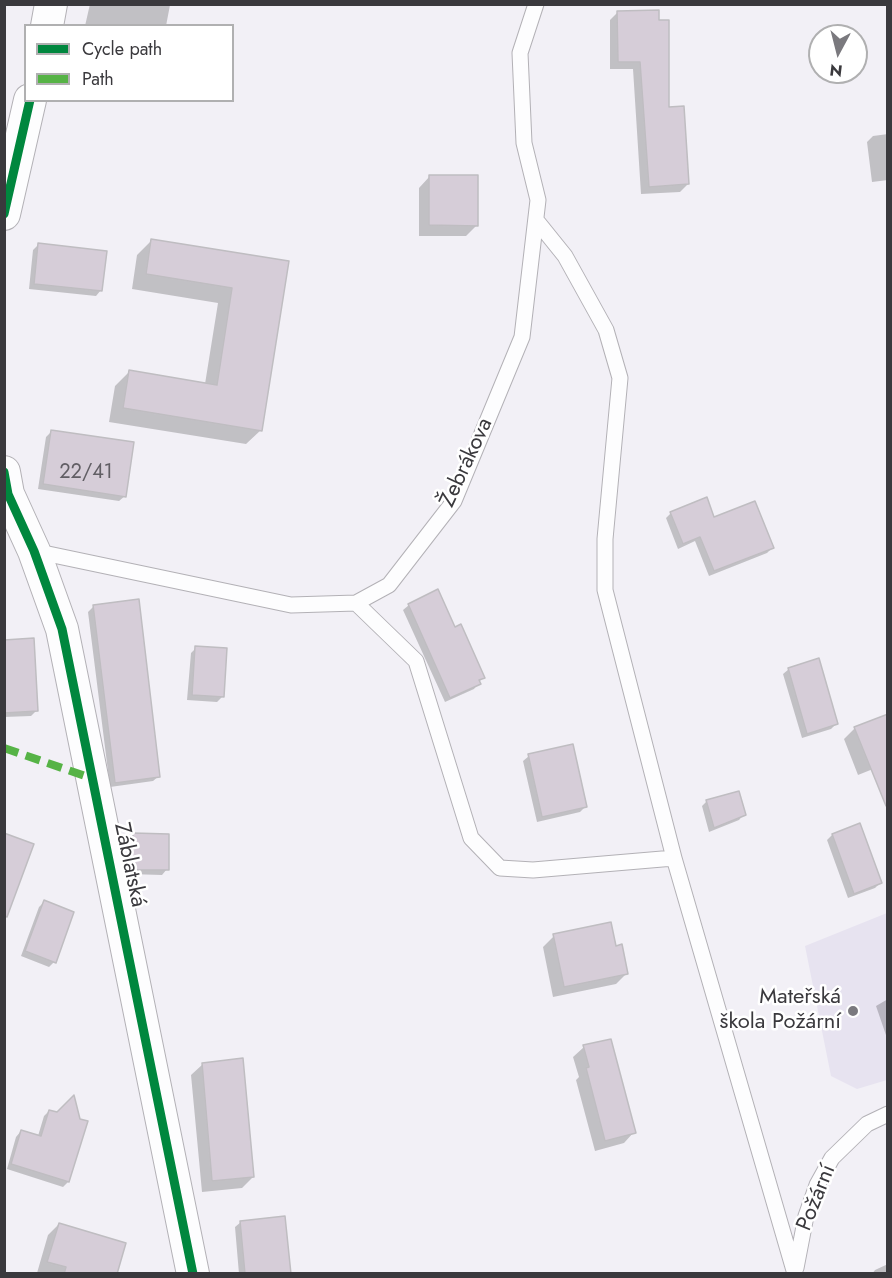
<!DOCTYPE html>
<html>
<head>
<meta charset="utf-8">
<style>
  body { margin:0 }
  #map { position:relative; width:892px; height:1278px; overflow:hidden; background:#f2f0f6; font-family:Jost,sans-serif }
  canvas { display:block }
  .frame { position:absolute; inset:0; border:6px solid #3a393d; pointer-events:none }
  .legend { position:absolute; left:24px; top:24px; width:210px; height:78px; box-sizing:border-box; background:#fff; border:2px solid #b0b0b1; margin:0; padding:8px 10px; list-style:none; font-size:18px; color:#3a393d }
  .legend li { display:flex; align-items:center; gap:12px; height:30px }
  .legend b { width:30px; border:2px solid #b0b0b1 }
  .north { position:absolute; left:808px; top:24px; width:60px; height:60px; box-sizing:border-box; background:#fff; border:2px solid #b0b0b1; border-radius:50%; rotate:187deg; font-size:16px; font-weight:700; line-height:24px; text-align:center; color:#3a393d }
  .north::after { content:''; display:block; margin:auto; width:21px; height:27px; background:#7a797e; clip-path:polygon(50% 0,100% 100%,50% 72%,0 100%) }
</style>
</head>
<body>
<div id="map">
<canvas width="892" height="1278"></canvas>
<div class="frame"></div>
<ul class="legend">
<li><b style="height:8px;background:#00873e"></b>Cycle path</li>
<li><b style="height:8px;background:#56b346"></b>Path</li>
</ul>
<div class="north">N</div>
</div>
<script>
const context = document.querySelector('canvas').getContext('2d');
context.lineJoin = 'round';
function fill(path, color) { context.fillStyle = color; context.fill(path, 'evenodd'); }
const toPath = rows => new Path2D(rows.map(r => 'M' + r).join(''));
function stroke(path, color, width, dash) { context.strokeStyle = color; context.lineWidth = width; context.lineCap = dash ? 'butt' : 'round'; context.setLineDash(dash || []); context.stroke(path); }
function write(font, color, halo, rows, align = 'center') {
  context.font = font + ' Jost,sans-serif'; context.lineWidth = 5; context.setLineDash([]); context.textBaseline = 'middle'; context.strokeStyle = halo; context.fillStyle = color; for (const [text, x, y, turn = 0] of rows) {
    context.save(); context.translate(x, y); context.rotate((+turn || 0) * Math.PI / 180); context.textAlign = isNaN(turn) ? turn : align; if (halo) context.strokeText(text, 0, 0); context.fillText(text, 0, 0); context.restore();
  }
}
const built = toPath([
  [887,913,887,1080,857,1089,831,1076,805,946]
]);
const shadow = toPath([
  [90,4,165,4,170,5,166,26,85,26],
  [618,12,668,109,688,184,680,192,641,194,633,69,610,69,610,20],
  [888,134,888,180,872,182,867,142,873,136],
  [430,176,477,225,466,236,419,236,419,188],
  [152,240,287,262,261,430,246,444,109,422,115,386,129,372,205,384,218,303,132,289,137,255],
  [38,245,101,290,96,296,29,289,33,250],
  [51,432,125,496,119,501,38,489,46,437],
  [671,513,714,519,772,548,767,553,709,576,695,541,678,549,666,518],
  [409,605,454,629,483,677,474,689,445,702,403,610],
  [93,607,159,776,153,781,110,787,88,612],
  [4,641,36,711,31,716,4,717],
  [196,648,222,697,217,702,187,700,191,653],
  [789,669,836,724,831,729,802,738,783,674],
  [855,728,888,763,858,775,844,739],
  [529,756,585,807,580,812,537,822,523,761],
  [707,801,744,814,739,820,709,832,702,806],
  [133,835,167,869,162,875,128,874,128,840],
  [832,835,880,883,875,888,848,898,827,840],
  [44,902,54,962,49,967,21,956,39,907],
  [554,936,615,948,627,973,616,984,553,997,543,947],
  [888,999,888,1041,876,1006],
  [584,1047,634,1132,624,1143,595,1151,576,1080,579,1077,573,1057],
  [203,1064,253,1177,242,1188,202,1192,191,1075],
  [49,1111,68,1182,63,1187,7,1169,16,1137,21,1131,38,1136,44,1116],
  [241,1222,289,1274,239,1274,235,1227],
  [59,1224,116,1274,37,1273,48,1235],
  [888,1264,888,1274,872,1274,875,1270]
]);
const building = toPath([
  [659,10,659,20,669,20,669,107,684,106,689,184,649,187,640,62,618,62,617,11,659,10],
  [429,175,478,175,478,226,429,225,429,175],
  [151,239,289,261,262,431,123,408,129,370,217,385,232,288,146,274,151,239],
  [38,243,107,251,102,291,34,284,38,243],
  [51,430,134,442,126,497,43,484,51,430],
  [707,497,714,517,755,501,774,548,714,571,700,537,683,544,670,512,707,497],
  [438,589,455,627,461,624,485,678,479,680,481,684,450,698,408,604,438,589],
  [139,599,160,777,115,783,93,605,139,599],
  [34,638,38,711,4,713,4,640,34,638],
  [195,646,227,648,224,697,192,695,195,646],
  [819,658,838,724,807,734,788,668,819,658],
  [888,714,888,806,886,806,854,727,888,714],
  [573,744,587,807,542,817,528,754,573,744],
  [739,791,746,815,714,828,706,800,739,791],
  [860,823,882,883,854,894,832,834,860,823],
  [4,833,34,844,7,917,4,916,4,833],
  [133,833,169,834,169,870,132,870,133,833],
  [44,900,74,912,56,963,25,951,44,900],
  [611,922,616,946,622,944,628,974,564,987,553,934,611,922],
  [611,1039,636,1133,605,1141,586,1068,589,1067,583,1045,611,1039],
  [243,1058,254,1177,212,1181,202,1063,243,1058],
  [74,1095,80,1119,88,1121,69,1182,11,1164,21,1130,41,1136,49,1110,57,1112,74,1095],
  [285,1216,291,1274,245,1274,240,1221,285,1216],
  [59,1223,126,1243,117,1274,64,1274,66,1267,47,1262,59,1223]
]);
const lane = toPath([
  [536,220,565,256,606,330,620,378,605,539,605,590,674,858],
  [34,551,291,605,356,603,389,585,454,501,522,337,538,200,524,143,520,53,536,4],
  [356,603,416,661,471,838,500,868,533,870,674,858,795,1274],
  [796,1268,806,1216,817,1185,832,1158,867,1124,888,1114]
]);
const street = toPath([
  [47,26,51,4],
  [4,214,30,100],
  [4,472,8,494,34,551,62,629,193,1274]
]);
const quiet = toPath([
  [4,748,91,778]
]);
const cycleway = toPath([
  [4,214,30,100],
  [4,472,8,494,34,551,62,629,193,1274]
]);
const markers = [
  [853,1011,6,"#7a797e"]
];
const numberNames = [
  ["22/41",86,473]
];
const streetNames = [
  ["Žebrákova",467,463,-65],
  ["Záblatská",129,865,78],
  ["Požární",817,1198,-68]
];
const poiNames = [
  ["Mateřská",841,998],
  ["škola Požární",841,1023]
];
fill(built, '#e7e3f0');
fill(shadow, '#0003');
fill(building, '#d6cdd8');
stroke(building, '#bfbdc1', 1.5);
stroke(lane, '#b3b1b6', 17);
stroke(street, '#b3b1b6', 34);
stroke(lane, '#fdfdfe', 15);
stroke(street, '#fdfdfe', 32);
stroke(quiet, '#56b346', 8, [15, 8]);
stroke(cycleway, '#00873e', 9);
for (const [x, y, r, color] of markers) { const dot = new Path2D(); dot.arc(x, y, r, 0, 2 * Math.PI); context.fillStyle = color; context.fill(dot); stroke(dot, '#fff', 2); }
write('20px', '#615e64', null, numberNames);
write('22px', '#3a393d', '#fff', streetNames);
write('22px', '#3a393d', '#fff', poiNames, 'right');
</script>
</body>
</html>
